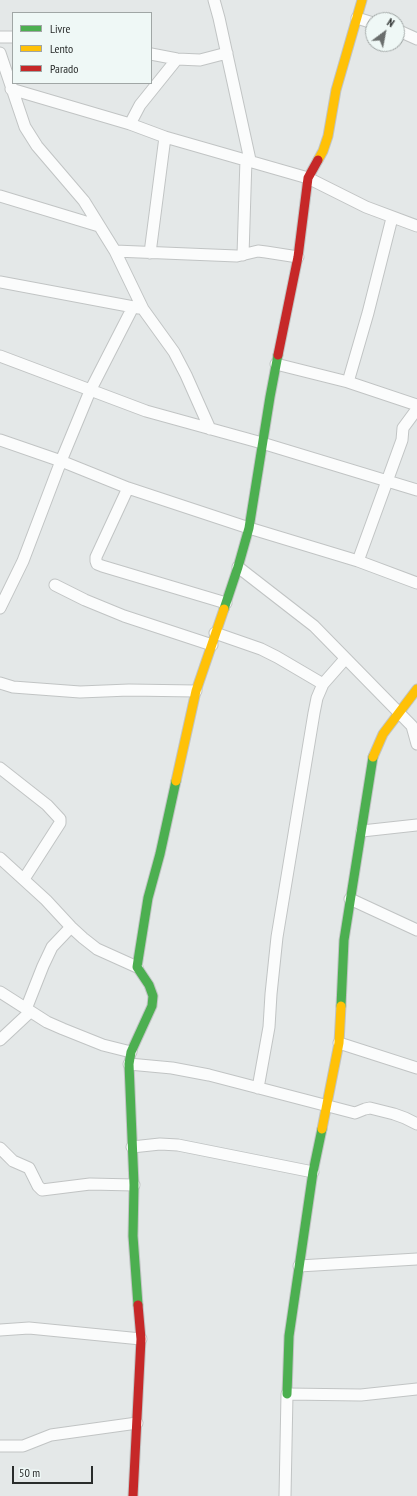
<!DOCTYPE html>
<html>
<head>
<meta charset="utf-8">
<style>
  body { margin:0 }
  #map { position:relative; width:417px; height:1496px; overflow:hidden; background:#e4e8e8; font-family:"PT Sans Narrow",sans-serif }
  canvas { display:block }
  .legend { position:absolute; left:12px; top:12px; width:140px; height:72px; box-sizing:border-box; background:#eff8f6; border:1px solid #a0a6a5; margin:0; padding:5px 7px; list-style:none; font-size:12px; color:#292c2b }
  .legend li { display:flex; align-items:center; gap:8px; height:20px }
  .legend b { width:20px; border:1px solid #a0a6a5 }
  .north { position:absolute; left:365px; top:12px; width:40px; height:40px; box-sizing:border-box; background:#eff8f6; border:1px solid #a0a6a5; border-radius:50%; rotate:32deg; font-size:11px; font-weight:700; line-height:16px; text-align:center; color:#292c2b }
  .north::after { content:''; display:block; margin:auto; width:14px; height:18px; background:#6a6e6d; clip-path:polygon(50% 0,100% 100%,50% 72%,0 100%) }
  .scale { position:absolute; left:12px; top:1466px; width:81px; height:18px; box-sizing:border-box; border:2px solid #292c2b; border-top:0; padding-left:5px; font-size:12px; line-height:14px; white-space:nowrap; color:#292c2b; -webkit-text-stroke:3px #eff8f6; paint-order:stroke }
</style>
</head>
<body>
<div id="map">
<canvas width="417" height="1496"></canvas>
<ul class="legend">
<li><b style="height:5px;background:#4caf50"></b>Livre</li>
<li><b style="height:5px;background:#ffc107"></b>Lento</li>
<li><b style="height:5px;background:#c62828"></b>Parado</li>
</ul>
<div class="north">N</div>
<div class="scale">50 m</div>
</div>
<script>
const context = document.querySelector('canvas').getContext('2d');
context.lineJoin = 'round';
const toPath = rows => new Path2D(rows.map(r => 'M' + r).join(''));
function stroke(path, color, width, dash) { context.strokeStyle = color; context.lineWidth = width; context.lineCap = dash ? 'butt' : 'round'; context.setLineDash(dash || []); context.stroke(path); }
const street = toPath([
  [214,0,219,18,250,160],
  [357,18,373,23],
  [397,30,417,39],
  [0,37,13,37],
  [0,53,25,127,37,146,84,201,115,251,143,309,174,352,186,375,210,429],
  [151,54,177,59,200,60,227,53],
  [11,89,130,124,165,137,308,178,366,207,417,226],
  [130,124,140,105,177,59],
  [0,196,99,226],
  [115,251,237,256,258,251,266,252,298,257],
  [150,253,165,137],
  [243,255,246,159],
  [0,282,139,308],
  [0,356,146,411,262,443,417,490],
  [276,364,348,382,417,405],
  [348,382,368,313,392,218],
  [0,440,61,461,128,488,249,528,358,561,417,583],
  [128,488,96,557,96,561,97,564,102,566,226,603],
  [358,561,402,440,403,428,417,409],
  [238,567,314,626,412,726,417,744],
  [55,585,85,600,124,616,212,645],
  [0,608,23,561,61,461,90,391,133,307],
  [215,633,261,649,277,657,323,684],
  [0,683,13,687,80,692,129,690,196,691],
  [0,768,47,805,60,819,60,823,24,879],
  [362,831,417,825],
  [0,858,46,900,71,927,83,938,97,949,137,967],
  [350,899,417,930],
  [0,992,47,1022,63,1029,103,1045,131,1052],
  [26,1009,43,966,52,947,71,927],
  [0,1040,30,1012],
  [339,1043,417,1068],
  [129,1064,172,1068,209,1075,355,1113,365,1109,370,1108,394,1114,405,1118,417,1124],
  [258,1088,269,1027,271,994,277,937,314,713,317,698,323,684,345,659],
  [132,1147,160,1144,178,1145,313,1172],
  [0,1148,13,1161,29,1168,38,1186,42,1190,90,1184,134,1185],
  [299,1266,417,1259],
  [0,1330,29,1328,141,1339],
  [0,1446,23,1446,51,1435,137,1423],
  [285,1496,287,1394,361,1395,417,1389]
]);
const fast = toPath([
  [224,609,238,567,249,528,270,397,278,355],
  [341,1006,344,940,373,757],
  [138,1305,133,1236,134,1185,129,1064,131,1052,152,1006,153,996,149,985,137,967,148,898,160,854,176,781],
  [287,1394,289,1336,313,1172,322,1129]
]);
const slow = toPath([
  [318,160,323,151,328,136,336,90,362,0],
  [373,757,383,734,417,689],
  [176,781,196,691,224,609],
  [322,1129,339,1043,341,1006]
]);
const jam = toPath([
  [278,355,298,257,308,178,318,160],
  [133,1496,141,1339,138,1305]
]);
stroke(street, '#c1c4c4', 13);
stroke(fast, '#c1c4c4', 11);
stroke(slow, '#c1c4c4', 11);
stroke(jam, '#c1c4c4', 11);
stroke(street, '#fbfcfc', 11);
stroke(fast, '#4caf50', 9);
stroke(slow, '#ffc107', 9);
stroke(jam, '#c62828', 9);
</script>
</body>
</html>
